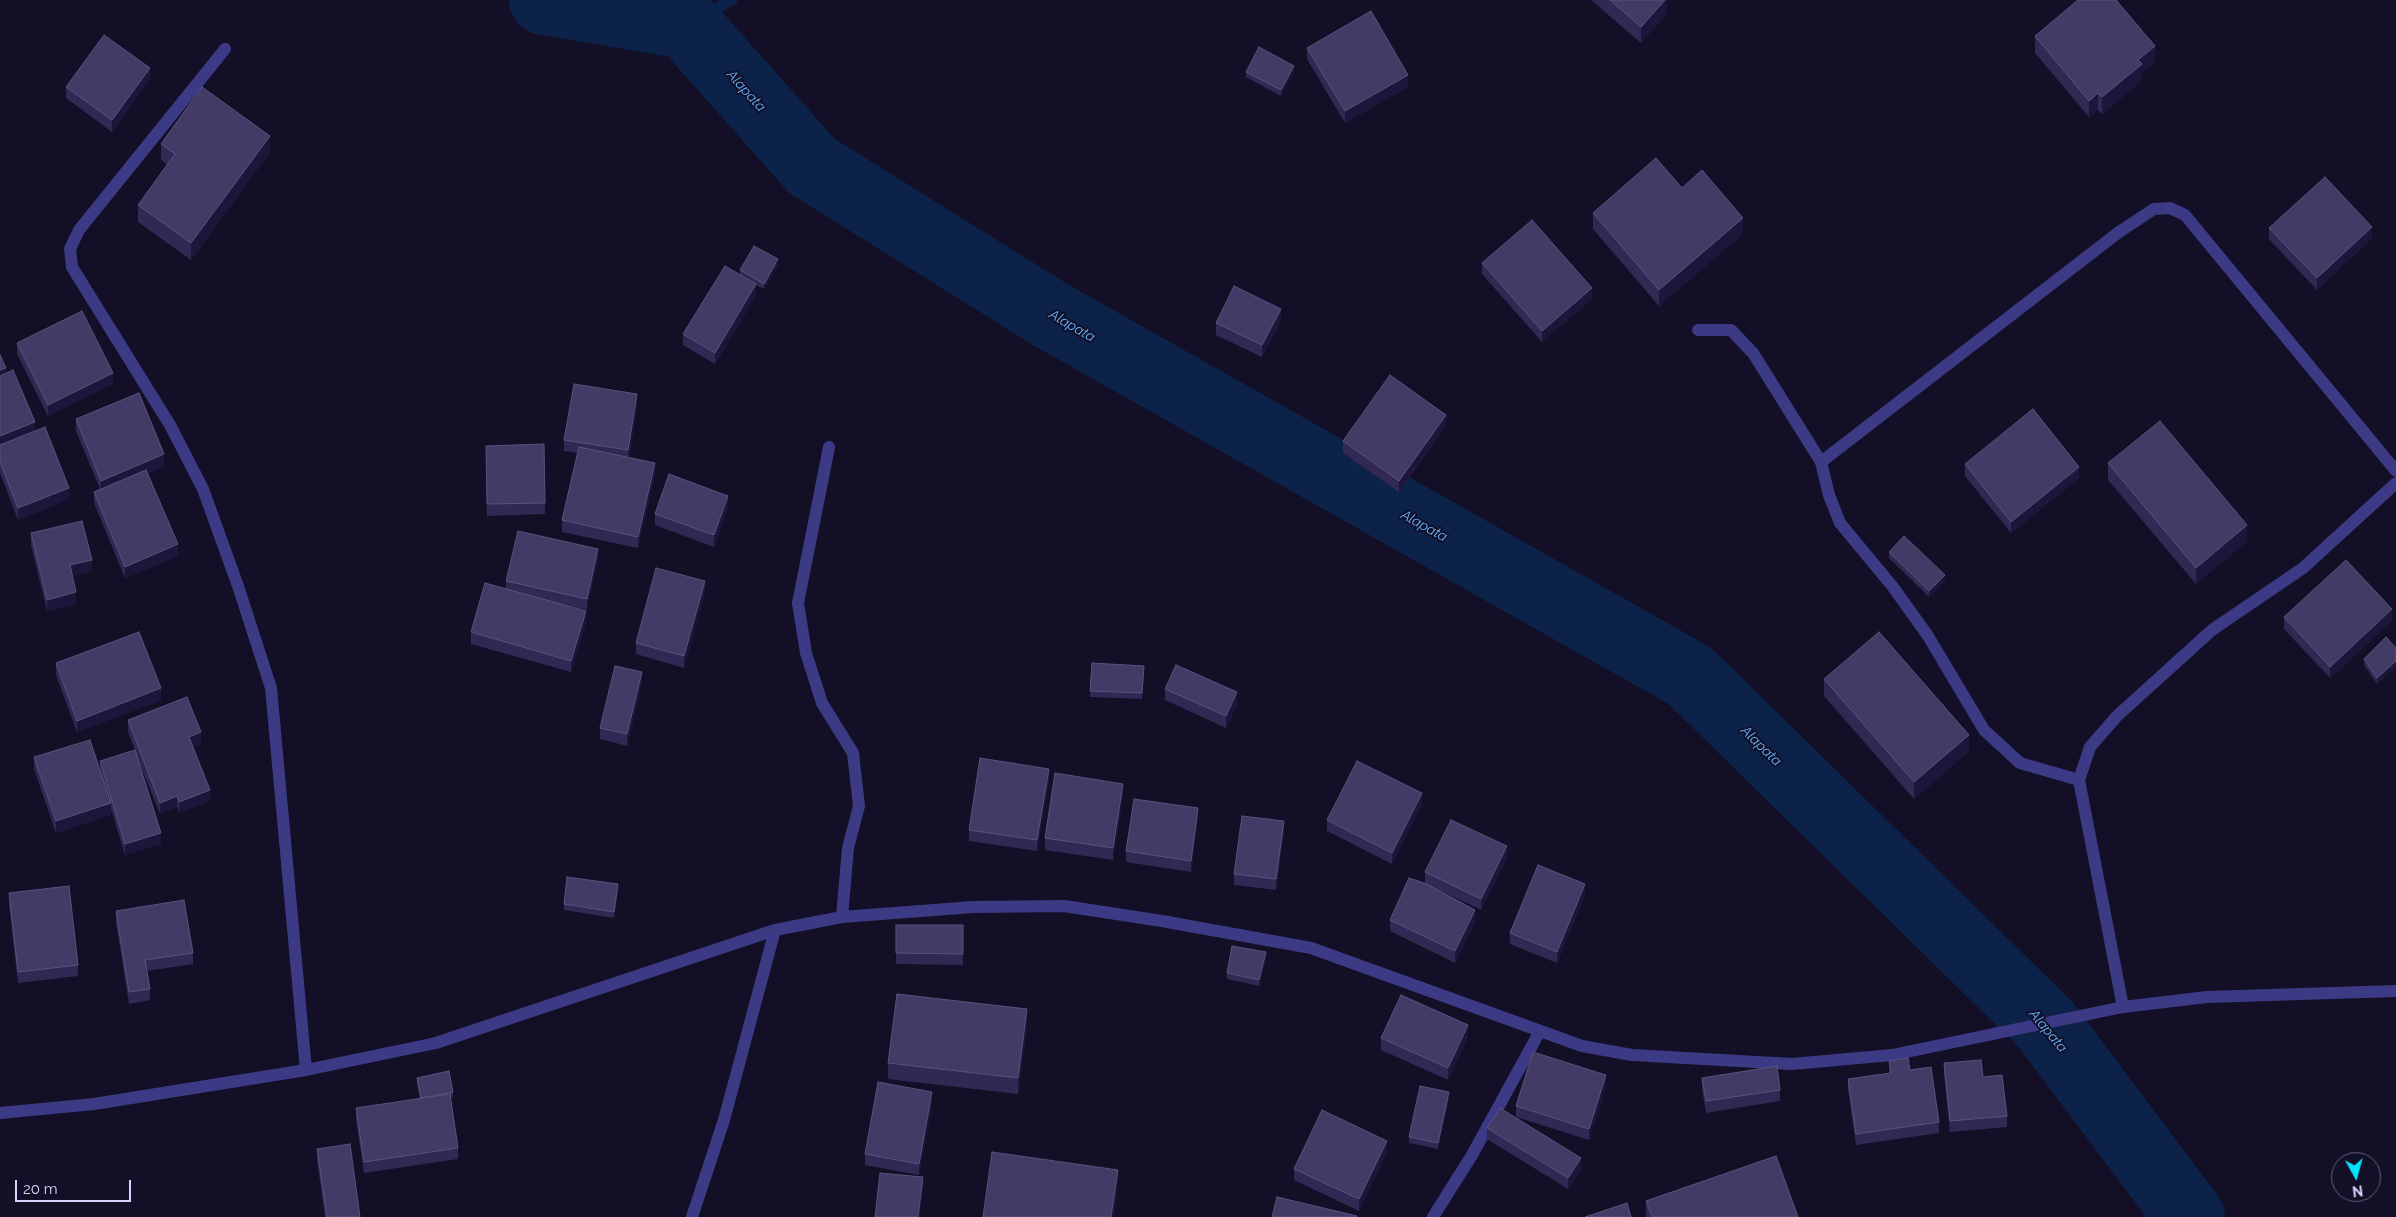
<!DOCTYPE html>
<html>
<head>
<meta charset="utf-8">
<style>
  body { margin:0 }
  #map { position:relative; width:2396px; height:1217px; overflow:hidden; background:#130f26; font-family:Raleway,sans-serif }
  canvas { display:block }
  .north { position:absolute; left:2331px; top:1152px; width:50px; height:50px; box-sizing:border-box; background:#130f26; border:1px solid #625e7d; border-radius:50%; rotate:173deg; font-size:14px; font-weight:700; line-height:20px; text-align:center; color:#d9d4ff }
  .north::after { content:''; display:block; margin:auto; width:18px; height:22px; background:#00e5ff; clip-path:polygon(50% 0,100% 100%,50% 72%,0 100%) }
  .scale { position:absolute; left:15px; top:1180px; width:116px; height:22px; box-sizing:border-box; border:2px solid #d9d4ff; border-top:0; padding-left:6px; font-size:15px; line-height:18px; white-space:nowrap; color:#d9d4ff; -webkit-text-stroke:4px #130f26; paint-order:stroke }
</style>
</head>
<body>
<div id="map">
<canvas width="2396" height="1217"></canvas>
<div class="north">N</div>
<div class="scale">20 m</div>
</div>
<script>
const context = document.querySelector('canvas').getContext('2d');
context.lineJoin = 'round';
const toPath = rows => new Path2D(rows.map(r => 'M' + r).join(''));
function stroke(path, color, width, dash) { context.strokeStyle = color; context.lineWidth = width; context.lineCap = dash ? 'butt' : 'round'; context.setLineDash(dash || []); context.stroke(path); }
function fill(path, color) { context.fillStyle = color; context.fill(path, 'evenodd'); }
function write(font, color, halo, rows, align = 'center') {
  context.font = font + ' Raleway,sans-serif'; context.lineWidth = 4; context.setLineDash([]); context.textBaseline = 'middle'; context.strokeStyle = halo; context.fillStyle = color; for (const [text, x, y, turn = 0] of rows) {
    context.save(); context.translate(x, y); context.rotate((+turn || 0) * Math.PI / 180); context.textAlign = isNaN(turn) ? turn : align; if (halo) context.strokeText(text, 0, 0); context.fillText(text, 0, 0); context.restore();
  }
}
const stream = toPath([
  [686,24,732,0]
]);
const river = toPath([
  [544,0,686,24,812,166,1051,315,1690,676,2046,1025,2190,1217]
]);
const minor = toPath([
  [225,49,79,230,70,249,72,267,170,425,203,489,238,586,271,688,306,1070],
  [1698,330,1731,330,1753,353,1821,462,1829,495,1840,523,1893,587,1928,636,1984,730,2020,763,2079,780],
  [829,447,798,603,806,653,822,703,853,753,859,806,848,848,842,917],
  [1821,462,2119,232,2154,209,2170,208,2185,215,2396,471],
  [2123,1007,2079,780,2090,747,2117,716,2212,630,2303,568,2396,483],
  [0,1113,94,1104,306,1070,436,1043,775,930,842,917,973,907,1064,906,1162,921,1311,948,1582,1046,1632,1055,1792,1064,1892,1055,2123,1007,2207,997,2396,991],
  [692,1217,724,1120,775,930],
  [1433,1217,1472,1155,1540,1031]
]);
const wall = toPath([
  [1591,0,1667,0,1667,13,1641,43],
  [2035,36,2155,62,2142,73,2142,80,2102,114,2098,110,2089,117,2035,53],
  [1307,48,1408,87,1345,123,1307,59],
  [1294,71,1281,96,1246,77,1246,72],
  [150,79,112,132,66,98,66,87],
  [161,144,270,152,191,260,138,222,138,205,167,165,161,160],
  [1682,188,1743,234,1659,306,1593,229,1593,213],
  [2269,228,2372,238,2317,290,2269,239],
  [1482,263,1592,299,1542,342,1482,274],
  [778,265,764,289,756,285,756,295,715,364,683,345,683,334,740,274,740,270],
  [1281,320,1262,357,1216,335,1216,323],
  [17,343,113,384,48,416,17,354],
  [0,355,6,373,69,499,18,520,0,473],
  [637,405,629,457,655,475,638,548,562,532,562,520,577,453,564,451,564,440],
  [76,419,164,466,148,473,178,556,125,578,94,503,94,492,100,489,76,431],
  [1446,426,1399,492,1343,453,1343,441],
  [544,444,545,514,487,516,486,446],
  [2108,463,2247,541,2196,584,2108,480],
  [1965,464,2079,478,2011,533,1965,476],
  [728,507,714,547,655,525,655,514],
  [31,533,92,571,72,576,76,604,47,611,31,545],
  [1889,552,1945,581,1929,597,1889,558],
  [598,560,587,610,562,604,586,622,571,672,471,644,471,632,506,589,506,581],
  [705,592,684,668,636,654,636,643],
  [2284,617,2392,621,2330,678,2284,629],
  [2396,648,2396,667,2377,684,2364,665,2364,659],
  [56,663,161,700,77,732,56,675],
  [1144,672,1142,699,1090,697,1090,691],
  [1824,679,1969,751,1914,799,1824,696],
  [642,683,627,746,600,739,600,728],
  [1165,689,1237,704,1226,728,1165,700],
  [128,720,201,744,193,747,210,801,179,813,177,807,160,814,136,754,161,844,125,855,111,809,111,815,56,833,34,769,34,757,100,771,100,761,135,750,128,732],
  [1049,780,1037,851,969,841,969,830],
  [1123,795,1113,860,1045,850,1045,838],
  [1422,804,1392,864,1327,831,1327,820],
  [1198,819,1191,872,1126,862,1126,851],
  [1284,832,1276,890,1234,885,1234,874],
  [1507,858,1481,910,1433,887,1475,922,1455,963,1390,931,1390,920,1425,883,1425,872],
  [618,890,614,918,564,910,564,904],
  [9,893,78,965,78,976,18,983,9,904],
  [1585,895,1557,963,1510,944,1510,933],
  [116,911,193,953,193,964,147,971,150,989,150,1000,129,1004,116,923],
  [896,925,963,925,963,965,896,964],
  [1266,958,1259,986,1227,979,1227,973],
  [1027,1026,1018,1094,888,1079,888,1063],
  [1468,1036,1448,1080,1381,1050,1381,1038],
  [1889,1061,1910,1070,1939,1122,1939,1133,1856,1145,1848,1090,1848,1079,1889,1073],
  [1944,1063,1983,1077,2007,1116,2007,1127,1950,1132,1944,1074],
  [417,1078,453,1092,453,1097,450,1098,458,1148,458,1159,364,1173,356,1120,356,1108,420,1099,417,1084],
  [1702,1078,1780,1090,1780,1101,1706,1113,1702,1089],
  [1606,1086,1589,1140,1516,1117,1516,1106],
  [1449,1098,1438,1149,1409,1143,1409,1137],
  [932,1103,919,1175,865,1165,865,1154],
  [1487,1128,1581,1169,1568,1189,1487,1139],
  [317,1149,360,1217,325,1217,317,1160],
  [1387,1152,1359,1211,1294,1180,1294,1169],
  [1646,1201,1798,1217,1646,1217]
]);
const shadedWall = toPath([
  [1665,0,1667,0,1667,13,1641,43,1641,27],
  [2155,46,2155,62,2142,73,2142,80,2102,114,2102,97,2138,60],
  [1294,66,1294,71,1281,96,1281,90],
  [150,68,150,79,112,132,112,120],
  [1408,75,1408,87,1345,123,1345,111],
  [2098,93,2098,110,2089,117,2089,101],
  [270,136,270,152,191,260,191,243],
  [1743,218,1743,234,1659,306,1659,290],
  [2372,227,2372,238,2317,290,2317,278],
  [778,259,778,265,764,289,764,284],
  [756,284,756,295,715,364,715,353],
  [1592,288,1592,299,1542,342,1542,331],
  [1281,309,1281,320,1262,357,1262,345],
  [6,368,6,379,0,382,0,370],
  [113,373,113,384,48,416,48,405],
  [637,394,637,405,628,461,628,450],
  [1446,415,1446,426,1399,492,1399,481],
  [35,422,35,433,0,448,0,436],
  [164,454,164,466,101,492,101,481],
  [655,463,655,475,638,548,638,537],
  [2079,467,2079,478,2011,533,2011,522],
  [69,488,69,499,18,520,18,508],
  [728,496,728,507,714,547,714,535],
  [2247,525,2247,541,2196,584,2196,568],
  [178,544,178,556,125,578,125,567],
  [598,549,598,560,587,610,587,599],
  [92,560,92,571,70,577,70,565],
  [1945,575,1945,581,1929,597,1929,591],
  [705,581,705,592,684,668,684,656],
  [76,592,76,604,47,611,47,600],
  [2392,609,2392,621,2330,678,2330,667],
  [586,611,586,622,571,672,571,661],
  [2396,661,2396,667,2377,684,2377,678],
  [642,672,642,683,627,746,627,734],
  [161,688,161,700,77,732,77,721],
  [1237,692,1237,704,1226,728,1226,716],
  [201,732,201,744,189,749,189,737],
  [1969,735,1969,751,1914,799,1914,782],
  [1049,769,1049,780,1037,851,1037,840],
  [1123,784,1123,795,1113,860,1113,848],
  [210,790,210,801,179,813,179,802],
  [1422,793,1422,804,1392,864,1392,853],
  [177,796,177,807,160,814,160,803],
  [111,803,111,815,56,833,56,821],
  [1198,808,1198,819,1191,872,1191,861],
  [1284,821,1284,832,1276,890,1276,879],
  [161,833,161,844,125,855,125,844],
  [1507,846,1507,858,1481,910,1481,899],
  [618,884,618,890,614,918,614,912],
  [1585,884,1585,895,1557,963,1557,952],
  [1475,910,1475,922,1455,963,1455,951],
  [1266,952,1266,958,1259,986,1259,980],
  [1027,1009,1027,1026,1018,1094,1018,1078],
  [1468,1025,1468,1036,1448,1080,1448,1068],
  [1606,1075,1606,1086,1589,1140,1589,1129],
  [932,1092,932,1103,919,1175,919,1164],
  [1449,1092,1449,1098,1438,1149,1438,1143],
  [1387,1141,1387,1152,1359,1211,1359,1199],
  [1581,1158,1581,1169,1568,1189,1568,1178],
  [1118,1170,1118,1186,1114,1217,1111,1217],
  [923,1177,923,1189,920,1217,918,1217]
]);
const building = toPath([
  [1610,0,1665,0,1641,27,1610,0],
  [2078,0,2116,0,2155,46,2138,60,2142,64,2102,97,2098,93,2089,101,2035,36,2078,0],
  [1371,11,1408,75,1345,111,1307,48,1371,11],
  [104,35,150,68,112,120,66,87,104,35],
  [1259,47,1294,66,1281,90,1246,72,1259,47],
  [202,87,270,136,191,243,138,205,175,154,161,144,202,87],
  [1656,158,1682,188,1702,170,1743,218,1659,290,1593,213,1656,158],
  [2325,177,2372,227,2317,278,2269,228,2325,177],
  [1532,220,1592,288,1542,331,1482,263,1532,220],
  [754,246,778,259,764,284,740,270,754,246],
  [725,266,756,284,715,353,683,334,725,266],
  [1234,286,1281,309,1262,345,1216,323,1234,286],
  [82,311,113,373,48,405,17,343,82,311],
  [0,355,6,368,0,370,0,355],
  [13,370,35,422,0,436,0,376,13,370],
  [1390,375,1446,415,1399,481,1343,441,1390,375],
  [574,384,637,394,628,450,564,440,574,384],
  [139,393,164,454,101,481,76,419,139,393],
  [2033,409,2079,467,2011,522,1965,464,2033,409],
  [2160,421,2247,525,2196,568,2108,463,2160,421],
  [45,427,69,488,18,508,0,462,0,445,45,427],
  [544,444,545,503,487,504,486,446,544,444],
  [579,447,655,463,638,537,562,520,579,447],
  [146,470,178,544,125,567,94,492,146,470],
  [669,474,728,496,714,535,655,514,669,474],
  [82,521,92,560,70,565,76,592,47,600,31,533,82,521],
  [518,531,598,549,587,599,506,581,518,531],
  [1904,536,1945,575,1929,591,1889,552,1904,536],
  [2346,560,2392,609,2330,667,2284,617,2346,560],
  [656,568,705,581,684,656,636,643,656,568],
  [485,583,586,611,571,661,471,632,485,583],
  [139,632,161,688,77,721,56,663,139,632],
  [1879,632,1969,735,1914,782,1824,679,1879,632],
  [2386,637,2396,648,2396,661,2377,678,2364,659,2386,637],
  [1092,663,1144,666,1142,693,1090,691,1092,663],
  [1176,665,1237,692,1226,716,1165,689,1176,665],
  [615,666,642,672,627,734,600,728,615,666],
  [187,697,201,732,189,737,210,790,179,802,177,796,160,803,128,720,187,697],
  [90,740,111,803,56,821,34,757,90,740],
  [135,750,161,833,125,844,100,761,135,750],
  [980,758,1049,769,1037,840,969,830,980,758],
  [1357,761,1422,793,1392,853,1327,820,1357,761],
  [1055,773,1123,784,1113,848,1045,838,1055,773],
  [1134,799,1198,808,1191,861,1126,851,1134,799],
  [1242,816,1284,821,1276,879,1234,874,1242,816],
  [1451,820,1507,846,1481,899,1425,872,1451,820],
  [1538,865,1585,884,1557,952,1510,933,1538,865],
  [567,877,618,884,614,912,564,904,567,877],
  [1409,878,1427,884,1475,910,1455,951,1390,920,1409,878],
  [69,886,78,965,18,972,9,893,69,886],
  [184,900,193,953,145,960,150,989,129,992,116,911,184,900],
  [896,925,963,925,963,954,896,953,896,925],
  [1232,946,1266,952,1259,980,1227,973,1232,946],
  [897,994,1027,1009,1018,1078,888,1063,897,994],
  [1401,995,1468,1025,1448,1068,1381,1038,1401,995],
  [1533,1052,1606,1075,1589,1129,1516,1106,1533,1052],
  [1908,1058,1910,1070,1931,1067,1939,1122,1856,1134,1848,1079,1891,1073,1889,1061,1908,1058],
  [1981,1060,1983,1077,2002,1075,2007,1116,1950,1121,1944,1063,1981,1060],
  [1777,1066,1780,1090,1706,1101,1702,1078,1777,1066],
  [449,1071,453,1092,421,1098,417,1078,449,1071],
  [878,1082,932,1092,919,1164,865,1154,878,1082],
  [1420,1086,1449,1092,1438,1143,1409,1137,1420,1086],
  [450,1094,458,1148,364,1162,356,1108,450,1094],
  [1500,1108,1581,1158,1568,1178,1487,1128,1500,1108],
  [1322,1110,1387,1141,1359,1199,1294,1169,1322,1110],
  [350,1144,360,1217,327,1217,317,1149,350,1144],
  [992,1152,1118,1170,1111,1217,983,1217,992,1152],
  [1776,1156,1798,1217,1652,1217,1646,1201,1776,1156],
  [880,1173,923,1177,918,1217,875,1217,880,1173],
  [1277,1197,1357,1216,1356,1217,1272,1217,1277,1197],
  [1627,1203,1631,1217,1585,1217,1627,1203]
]);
const waterNames = [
  ["Alapata",746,91,48],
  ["Alapata",1072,326,30],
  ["Alapata",1424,526,29],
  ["Alapata",1761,746,44],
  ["Alapata",2048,1031,50]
];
stroke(stream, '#0c2248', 11);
stroke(river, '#0c2248', 70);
stroke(minor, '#3d3a85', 12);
fill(wall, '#312854');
fill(shadedWall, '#1d163a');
fill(building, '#433a66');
stroke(building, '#5a527e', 1);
write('italic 14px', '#62b6ff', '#130f26', waterNames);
</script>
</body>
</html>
